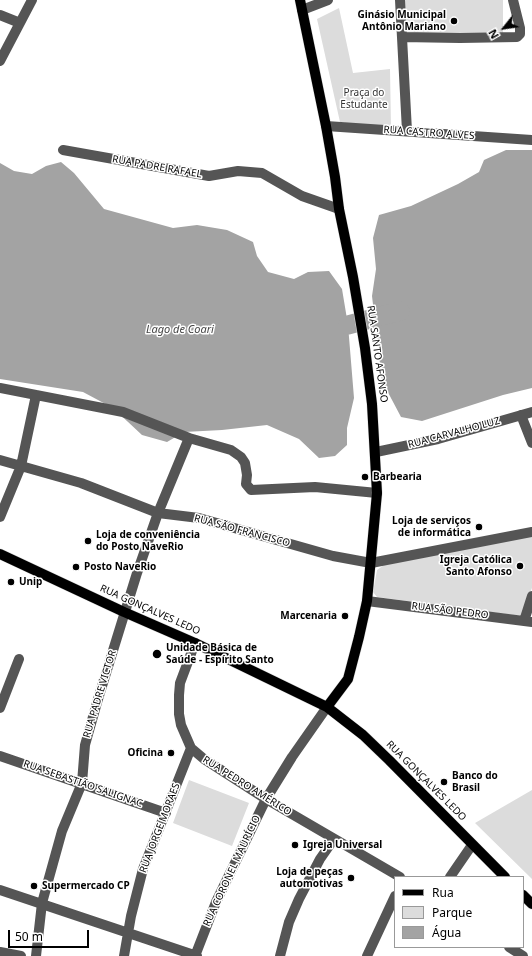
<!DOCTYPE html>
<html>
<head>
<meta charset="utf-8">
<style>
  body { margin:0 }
  #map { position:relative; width:532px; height:956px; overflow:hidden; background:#fff; font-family:"Noto Sans",sans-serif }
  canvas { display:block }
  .legend { position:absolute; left:394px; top:876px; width:130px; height:72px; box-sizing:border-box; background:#fff; border:1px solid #999; margin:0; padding:5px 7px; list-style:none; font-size:12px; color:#000 }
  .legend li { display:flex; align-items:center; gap:8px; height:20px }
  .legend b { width:20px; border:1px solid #999 }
  .north { position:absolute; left:484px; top:8px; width:40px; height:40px; -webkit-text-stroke:3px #fff; paint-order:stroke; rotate:240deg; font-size:11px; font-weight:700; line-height:16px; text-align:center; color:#000 }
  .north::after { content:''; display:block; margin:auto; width:14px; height:18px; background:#000; clip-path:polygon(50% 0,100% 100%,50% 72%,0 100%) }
  .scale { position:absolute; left:8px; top:930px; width:81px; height:18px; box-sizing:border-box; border:2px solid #000; border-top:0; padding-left:5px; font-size:12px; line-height:14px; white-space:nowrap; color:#000; -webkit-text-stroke:3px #fff; paint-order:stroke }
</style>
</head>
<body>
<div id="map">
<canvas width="532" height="956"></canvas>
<ul class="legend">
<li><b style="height:5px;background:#000"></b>Rua</li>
<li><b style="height:11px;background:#dcdcdc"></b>Parque</li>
<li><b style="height:11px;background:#a3a3a3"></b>Água</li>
</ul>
<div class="north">N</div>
<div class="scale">50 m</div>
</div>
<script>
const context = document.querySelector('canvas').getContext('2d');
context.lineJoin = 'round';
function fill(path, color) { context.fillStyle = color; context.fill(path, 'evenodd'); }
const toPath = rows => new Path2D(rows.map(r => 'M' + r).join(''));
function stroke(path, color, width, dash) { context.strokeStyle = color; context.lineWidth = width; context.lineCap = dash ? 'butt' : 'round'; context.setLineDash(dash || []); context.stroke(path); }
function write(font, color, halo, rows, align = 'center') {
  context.font = font + ' "Noto Sans",sans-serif'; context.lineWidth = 3; context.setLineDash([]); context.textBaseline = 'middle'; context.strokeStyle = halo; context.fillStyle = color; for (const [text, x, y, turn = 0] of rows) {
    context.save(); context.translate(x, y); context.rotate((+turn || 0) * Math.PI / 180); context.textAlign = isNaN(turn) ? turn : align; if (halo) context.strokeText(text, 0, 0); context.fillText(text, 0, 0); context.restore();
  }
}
const green = toPath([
  [404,0,503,0,503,34,404,34],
  [339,8,353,73,390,69,391,129,340,122,317,19],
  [532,536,532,588,521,616,377,597,373,592,377,570,384,565],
  [189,780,249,803,232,846,173,823],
  [532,790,532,879,475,823]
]);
const water = toPath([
  [506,150,532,150,532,388,503,395,422,421,401,417,382,381,372,296,376,269,373,238,379,215,411,206,458,184,479,172,484,160],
  [61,162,74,173,104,209,173,228,197,225,227,230,253,242,257,256,268,272,294,279,308,272,329,271,342,289,348,325,354,398,347,428,347,445,335,456,319,458,299,439,267,425,222,430,184,432,167,442,142,435,113,408,83,392,0,379,0,163,14,171,32,174,46,166]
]);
const river = toPath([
  [348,325,400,311]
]);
const minor = toPath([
  [400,0,407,131],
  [302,10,328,0],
  [0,15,20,23],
  [402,37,460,38,517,37,520,34,520,28,513,0],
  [0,61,32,0],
  [326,126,532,140],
  [63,150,209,176,238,171,262,173,302,196,339,209],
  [0,388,123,412,189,438,231,450,241,457,245,463,247,475,246,484,251,490,315,487,377,493],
  [521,415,532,443],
  [376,452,438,439,532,412],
  [0,460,81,483,158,513,199,518,333,556,371,563,532,532],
  [0,517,21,466,36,395],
  [367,601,532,622],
  [524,621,532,596],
  [195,643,180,683,179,695,179,714,181,725,191,748,204,759,266,799,400,877],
  [0,708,19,659],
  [0,756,166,813],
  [450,877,472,845],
  [0,890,197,956],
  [509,947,523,956],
  [0,952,21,956],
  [36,956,42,903,62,831,82,783,85,745,98,699,137,573,158,513,189,438],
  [124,956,131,916,143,869,191,748],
  [195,956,216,902,266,799,292,757,327,707],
  [280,956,289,922,299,899,320,859,334,839],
  [367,956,395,896]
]);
const major = toPath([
  [300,0,326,126,335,177,339,209,353,277,365,348,372,404,377,493,367,601,359,637,348,679,327,707],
  [0,554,124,612,195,643,327,707,363,735,389,760,505,877],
  [523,895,532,904]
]);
const markers = [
  [454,21,4,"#000"],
  [365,477,4,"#000"],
  [479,527,4,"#000"],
  [88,541,4,"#000"],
  [520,566,4,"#000"],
  [76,567,4,"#000"],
  [11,582,4,"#000"],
  [345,616,4,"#000"],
  [157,654,5,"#000"],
  [171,753,4,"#000"],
  [444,782,4,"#000"],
  [295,845,4,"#000"],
  [351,878,4,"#000"],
  [34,886,4,"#000"]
];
const poiNames = [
  ["Ginásio Municipal",446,15,"right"],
  ["Antônio Mariano",446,27,"right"],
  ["Barbearia",373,477],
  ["Loja de serviços",471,521,"right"],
  ["de informática",471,533,"right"],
  ["Loja de conveniência",96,535],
  ["do Posto NaveRio",96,547],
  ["Igreja Católica",512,560,"right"],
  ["Santo Afonso",512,572,"right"],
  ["Posto NaveRio",84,567],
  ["Unip",19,582],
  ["Marcenaria",337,616,"right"],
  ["Unidade Básica de",166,648],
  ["Saúde - Espírito Santo",166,660],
  ["Oficina",163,753,"right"],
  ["Banco do",452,776],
  ["Brasil",452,788],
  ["Igreja Universal",303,845],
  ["Loja de peças",343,872,"right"],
  ["automotivas",343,884,"right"],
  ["Supermercado CP",42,886]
];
const parkNames = [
  ["Praça do",364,93],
  ["Estudante",364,105]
];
const streetNames = [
  ["RUA CASTRO ALVES",429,133,4],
  ["RUA PADRE RAFAEL",157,167,10],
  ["RUA SANTO AFONSO",377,354,82],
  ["RUA CARVALHO LUZ",454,433,-15],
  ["RUA SÃO FRANCISCO",242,531,15],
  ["RUA GONÇALVES LEDO",150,610,24],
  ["RUA SÃO PEDRO",450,611,7],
  ["RUA PADRE VICTOR",100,694,-73],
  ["RUA GONÇALVES LEDO",426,781,45],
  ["RUA SEBASTIÃO SALIGNAC",83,784,19],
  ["RUA PEDRO AMÉRICO",247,786,32],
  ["RUA JORGE MORAES",160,828,-69],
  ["RUA CORONEL MAURÍCIO",232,871,-65]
];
const waterNames = [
  ["Lago de Coari",180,330]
];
fill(green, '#dcdcdc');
fill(water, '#a3a3a3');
stroke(river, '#a3a3a3', 19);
stroke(major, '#dbdbdb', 11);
stroke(minor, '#555', 10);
stroke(major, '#000', 10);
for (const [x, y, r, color] of markers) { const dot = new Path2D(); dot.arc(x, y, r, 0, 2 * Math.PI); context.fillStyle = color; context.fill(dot); stroke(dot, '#fff', 1.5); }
write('bold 10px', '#000', '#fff', poiNames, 'left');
write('10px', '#333', '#fff', parkNames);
write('10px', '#000', '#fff', streetNames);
write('italic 11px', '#444', '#fff', waterNames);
</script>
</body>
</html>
